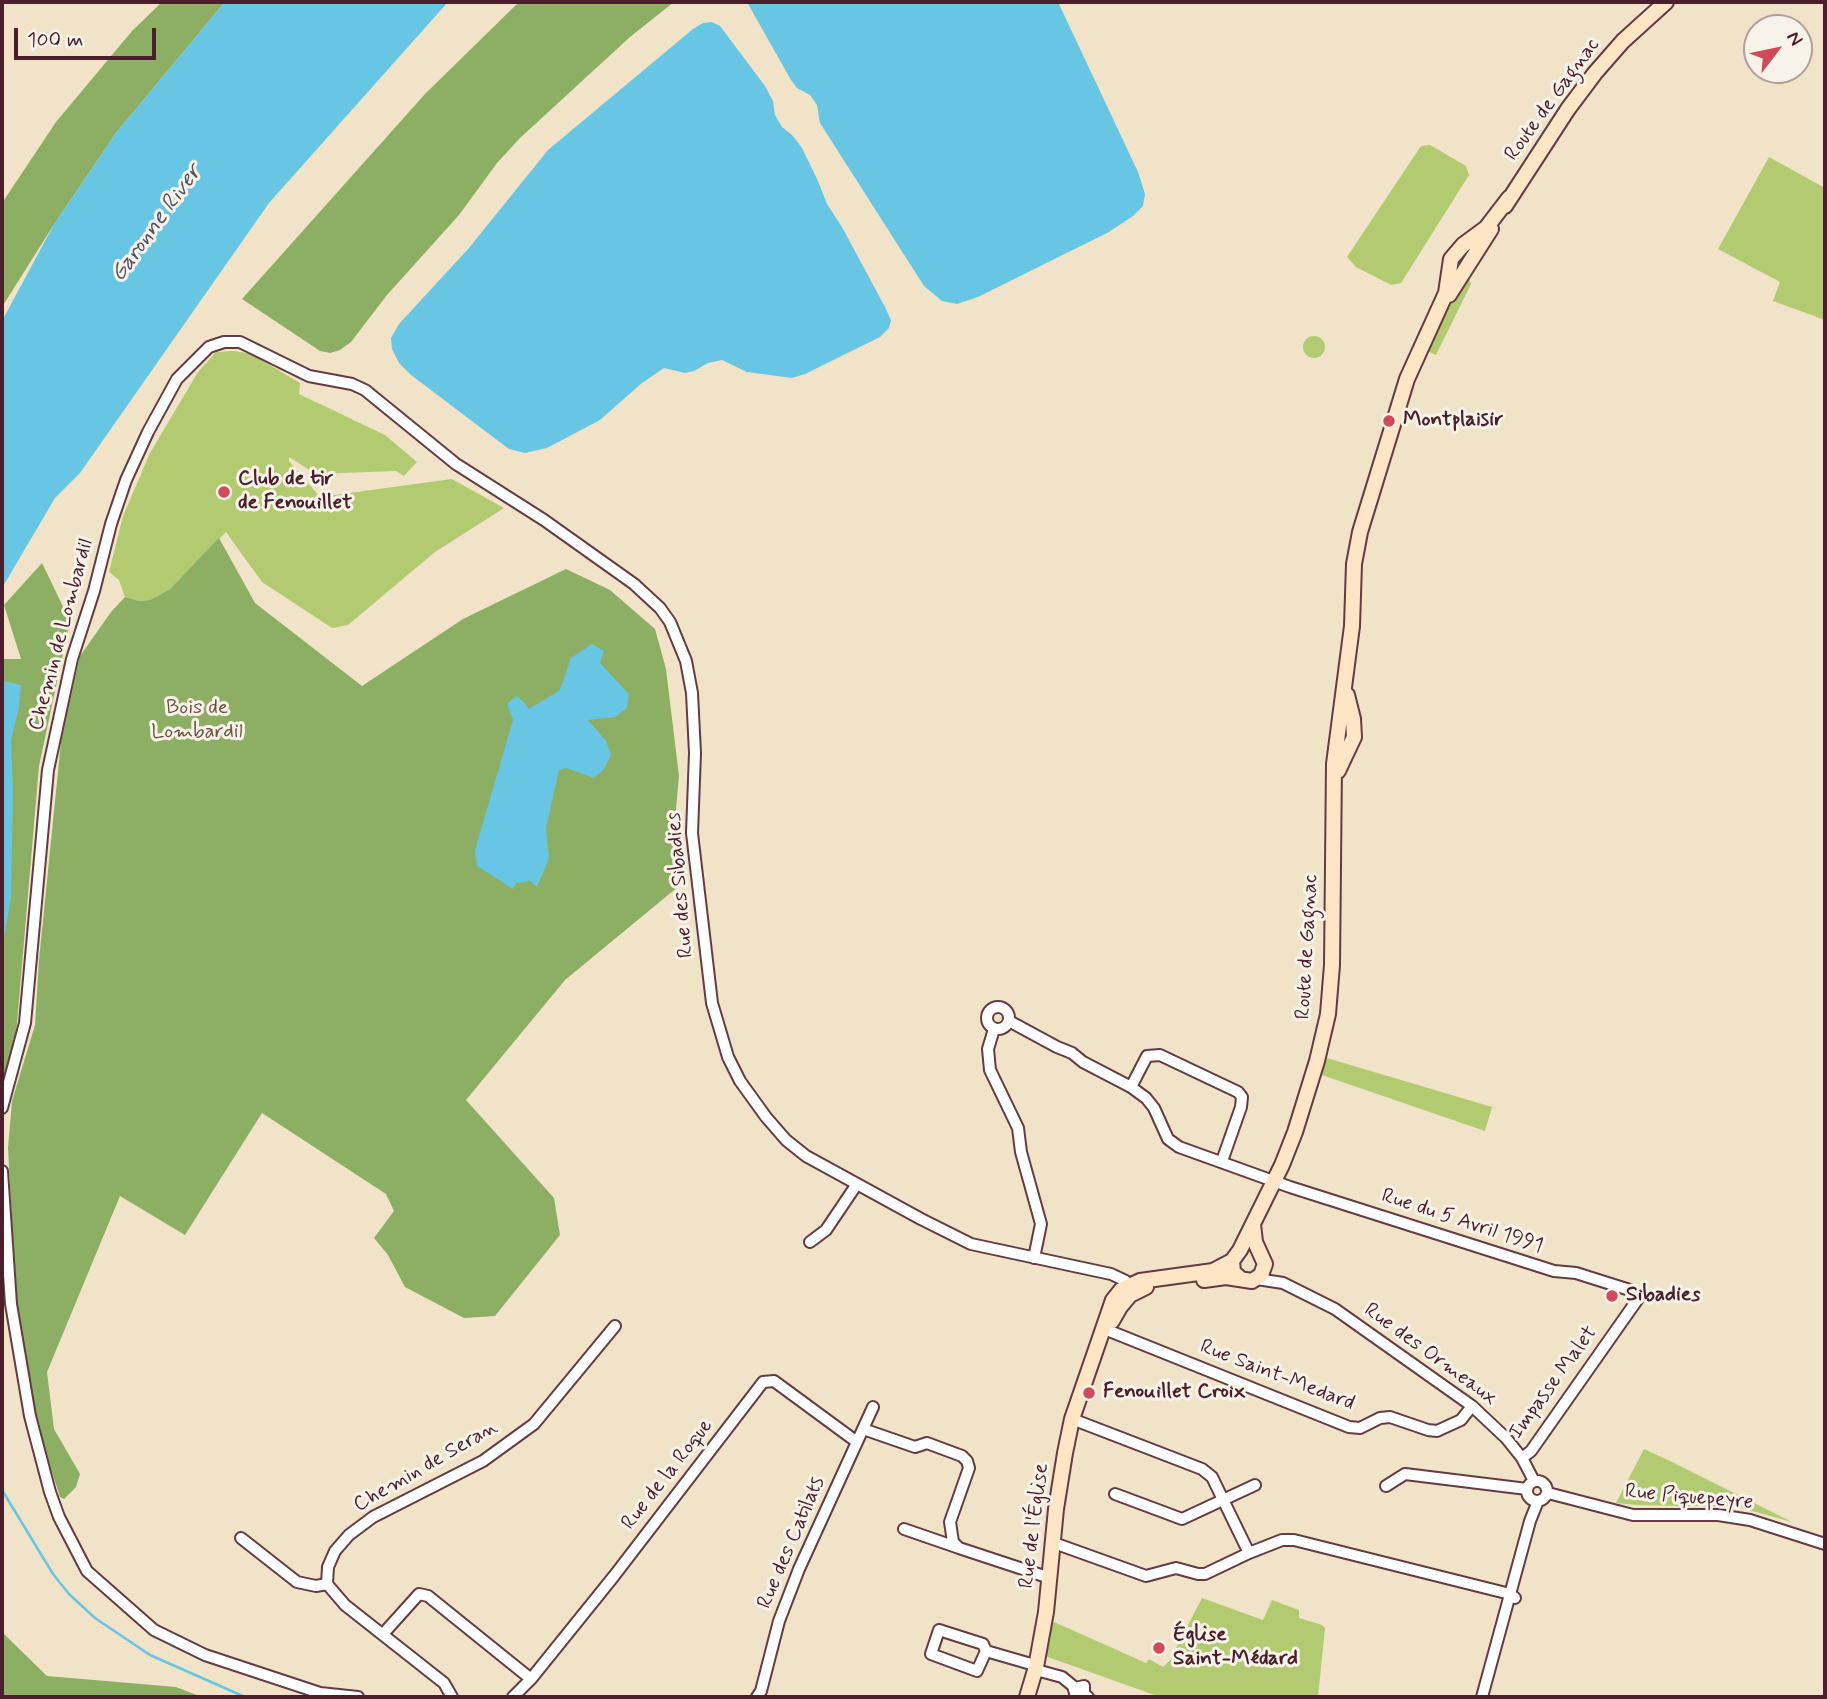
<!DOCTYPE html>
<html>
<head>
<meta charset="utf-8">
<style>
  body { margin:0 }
  #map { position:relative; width:1827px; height:1699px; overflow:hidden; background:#f0e3c8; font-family:Mynerve,sans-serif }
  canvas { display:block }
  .frame { position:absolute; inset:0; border:4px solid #4a1f2b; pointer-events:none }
  .north { position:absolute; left:1743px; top:14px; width:70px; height:70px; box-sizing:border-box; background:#f7f3e8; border:2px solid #b29e9c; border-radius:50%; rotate:58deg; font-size:19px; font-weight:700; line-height:28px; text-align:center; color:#4a1f2b }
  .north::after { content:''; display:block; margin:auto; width:24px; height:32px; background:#d1495b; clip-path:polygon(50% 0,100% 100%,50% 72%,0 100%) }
  .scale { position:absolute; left:14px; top:28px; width:142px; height:32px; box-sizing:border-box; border:4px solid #4a1f2b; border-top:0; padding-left:9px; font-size:21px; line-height:24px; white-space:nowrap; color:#4a1f2b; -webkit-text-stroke:5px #f7f3e8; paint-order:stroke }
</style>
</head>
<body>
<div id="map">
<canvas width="1827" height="1699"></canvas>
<div class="frame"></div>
<div class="north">N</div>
<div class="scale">100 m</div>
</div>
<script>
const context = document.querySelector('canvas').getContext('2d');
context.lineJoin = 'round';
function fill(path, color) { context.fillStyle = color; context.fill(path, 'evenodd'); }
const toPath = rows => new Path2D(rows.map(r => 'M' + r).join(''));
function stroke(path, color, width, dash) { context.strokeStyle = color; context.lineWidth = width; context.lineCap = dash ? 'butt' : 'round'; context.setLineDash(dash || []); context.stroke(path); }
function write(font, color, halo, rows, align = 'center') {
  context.font = font + ' Mynerve,sans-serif'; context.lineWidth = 6; context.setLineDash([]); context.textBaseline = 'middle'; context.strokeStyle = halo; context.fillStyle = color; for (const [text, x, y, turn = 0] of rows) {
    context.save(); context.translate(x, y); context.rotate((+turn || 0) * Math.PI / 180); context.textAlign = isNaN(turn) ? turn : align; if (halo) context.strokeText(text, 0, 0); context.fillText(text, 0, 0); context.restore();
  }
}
const green = toPath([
  [1430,145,1466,166,1469,175,1401,283,1391,285,1356,267,1347,257,1421,146],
  [1769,157,1825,188,1825,320,1773,301,1780,282,1718,249],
  [1468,275,1471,284,1436,355,1427,351,1459,287],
  '1303 347a11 11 0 1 1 22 0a11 11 0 1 1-22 0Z',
  [234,351,251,354,300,383,299,394,385,435,417,462,404,476,396,471,316,474,289,457,289,461,320,497,452,479,504,508,435,552,348,625,332,628,262,582,226,532,170,589,150,600,139,601,125,597,119,580,109,572,123,516,150,453,198,372,216,352],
  [1327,1058,1492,1107,1485,1131,1322,1075],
  [1644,1449,1670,1461,1792,1522,1738,1507,1637,1505,1616,1503],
  [1202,1598,1263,1620,1272,1600,1299,1610,1299,1618,1322,1625,1325,1628,1318,1697,1160,1697,1045,1656,1050,1624,1054,1622,1146,1663,1149,1659,1163,1667,1176,1655,1175,1650]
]);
const forest = toPath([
  [162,2,225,2,116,133,53,226,2,307,2,203,56,122,132,31],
  [519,2,674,2,630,37,520,138,497,163,459,215,387,295,351,342,340,350,330,353,320,351,242,299,425,94],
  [219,538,255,603,362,686,463,619,566,569,610,590,655,629,666,669,679,776,674,831,679,886,565,980,466,1100,554,1198,560,1235,495,1316,464,1318,405,1287,388,1255,374,1238,394,1211,386,1194,262,1113,185,1235,120,1196,47,1372,54,1429,80,1474,76,1487,64,1499,60,1497,36,1421,17,1316,8,1148,12,1101,35,1025,39,960,61,742,80,656,111,612,125,597,139,601,150,600,170,589],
  [42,563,70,621,39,766,16,1035,2,1109,2,659,21,659,4,605],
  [2,1632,47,1676,176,1687,202,1697,2,1697]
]);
const water = toPath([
  [225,2,448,2,269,203,80,473,55,498,2,588,2,321,53,226,116,133],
  [747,2,1058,2,1138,172,1145,194,1143,206,1133,216,1109,232,978,297,957,304,942,301,924,286,820,123,817,105,810,95,797,88,791,80],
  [712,22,720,26,765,86,773,101,775,115,782,127,793,136,802,148,818,181,827,204,842,227,885,307,891,320,889,328,880,337,805,374,792,378,747,372,722,360,708,363,694,371,685,373,664,368,642,383,600,420,547,448,525,453,509,449,411,375,399,363,392,349,391,338,399,324,469,248,548,150,693,29,703,23],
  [592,644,604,651,600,663,629,694,627,708,615,717,588,720,606,741,611,755,604,769,594,778,566,768,559,770,546,828,549,858,537,887,530,881,516,883,513,889,477,866,475,850,513,720,507,704,516,696,522,700,529,709,560,690,571,658],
  [3,681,21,685,19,707,11,740,13,792,11,897,2,951]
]);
const stream = toPath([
  [2,1490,53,1574,69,1594,95,1618,150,1655,245,1697]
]);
const street = toPath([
  '987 1018a11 11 0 1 1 22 0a11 11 0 1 1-22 0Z',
  [1009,1021,1057,1047,1072,1053,1083,1062,1131,1087,1146,1098,1154,1108,1168,1139,1179,1147,1290,1187,1554,1271,1576,1273,1633,1291,1640,1296,1531,1451,1522,1458],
  [994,1029,988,1049,990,1070,1018,1128,1021,1152,1041,1224,1034,1258],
  [1131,1087,1147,1056,1160,1055,1238,1092,1242,1097,1241,1107,1222,1161],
  [2,1108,25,1023,48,770,72,659,94,591,111,524,126,480,148,432,177,379,209,347,224,342,240,342,309,376,352,384,365,390,456,464,544,520,634,584,660,608,670,622,686,661,692,693,695,753,692,833,712,1003,728,1057,740,1081,766,1117,786,1140,806,1156,921,1219,971,1244,1111,1274,1126,1281,1130,1293],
  [2,1171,11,1304,30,1416,50,1492,59,1517,87,1571,154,1630,205,1655,320,1693,358,1697],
  [810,1242,826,1230,857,1184],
  [1257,1279,1283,1283,1335,1309,1472,1406,1506,1438,1522,1458,1534,1481],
  [1102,1328,1349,1427,1360,1428,1380,1418,1390,1417,1428,1430,1437,1431,1461,1420,1472,1406],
  [863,1429,915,1447,927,1443,962,1456,967,1461,969,1468,950,1522,953,1542,959,1548,1050,1578],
  '1527 1491a10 10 0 1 1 20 0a10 10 0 1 1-20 0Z',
  [1386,1486,1405,1474,1527,1489],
  [1548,1493,1633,1515,1718,1515,1750,1520,1825,1544],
  [1115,1494,1182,1519,1255,1485],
  [904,1529,959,1548],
  [241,1538,297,1582,316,1586,327,1584],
  [1054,1543,1146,1576,1176,1568,1198,1574,1205,1574,1249,1553,1212,1477,1202,1469,1072,1419],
  [1249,1553,1282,1540,1294,1540,1510,1594,1515,1598],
  [939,1630,983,1644,986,1651,977,1671,931,1654,939,1630],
  [383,1634,419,1594,428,1596,531,1679],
  [986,1651,1031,1664,1040,1671,1062,1677,1073,1686,1076,1697],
  [1075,1688,1084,1686,1084,1694,1088,1697],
  [452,1697,444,1683,345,1605,327,1584,328,1567,335,1551,349,1535,373,1517,483,1461,534,1424,615,1326],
  [513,1697,531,1679,614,1576,763,1382,774,1381,857,1442],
  [757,1697,761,1691,779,1621,799,1569,873,1407],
  [1482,1697,1530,1521,1538,1501]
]);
const secondary = toPath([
  [1505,206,1568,109,1595,73,1623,41,1666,2],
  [1449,295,1491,229],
  [1338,771,1354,737,1353,719,1347,695],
  [1241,1279,1233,1272,1232,1261,1240,1250,1282,1165,1295,1132,1317,1061,1328,1014,1332,965,1334,764,1352,626,1354,564,1360,532,1407,379,1446,293,1451,259,1463,245,1486,228,1509,198],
  [1204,1280,1226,1277,1252,1281,1261,1275,1265,1264,1255,1242,1253,1224],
  [1112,1321,1120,1307,1130,1295,1146,1287],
  [1027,1697,1036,1667,1046,1612,1056,1509,1065,1453,1072,1419,1113,1300,1121,1290,1140,1281,1213,1271,1232,1261]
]);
const markers = [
  [1389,421,7,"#d1495b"],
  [224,492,7,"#d1495b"],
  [1612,1296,7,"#d1495b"],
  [1089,1393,7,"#d1495b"],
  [1159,1648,7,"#d1495b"]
];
const streetNames = [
  ["Route de Gagnac",1553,100,-54],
  ["Chemin de Lombardil",62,635,-75],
  ["Rue des Sibadies",681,885,-95],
  ["Route de Gagnac",1308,947,-87],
  ["Rue du 5 Avril 1991",1462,1222,18],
  ["Rue des Ormeaux",1430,1355,36],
  ["Rue Saint-Medard",1277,1376,21],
  ["Impasse Malet",1554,1383,-54],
  ["Chemin de Seran",426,1467,-30],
  ["Rue de la Roque",668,1475,-52],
  ["Rue Piquepeyre",1689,1498,5],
  ["Rue de l'Église",1035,1526,-83],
  ["Rue des Catilats",792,1543,-67]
];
const poiNames = [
  ["Montplaisir",1403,421],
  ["Club de tir",238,480],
  ["de Fenouillet",238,504],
  ["Sibadies",1626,1296],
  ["Fenouillet Croix",1103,1393],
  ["Église",1173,1636],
  ["Saint-Médard",1173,1660]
];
const parkNames = [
  ["Bois de",197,709],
  ["Lombardil",197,733]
];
const waterNames = [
  ["Garonne River",157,224,-54]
];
fill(green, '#b2cb71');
fill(forest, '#8daf63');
fill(water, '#66c6e4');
stroke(stream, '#66c6e4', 2.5);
stroke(street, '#633c43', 14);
stroke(secondary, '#633c43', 18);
stroke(street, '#fff', 10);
stroke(secondary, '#fee5c5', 14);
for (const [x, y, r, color] of markers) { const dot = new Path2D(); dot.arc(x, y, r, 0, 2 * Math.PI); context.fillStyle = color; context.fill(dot); stroke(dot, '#f7f3e8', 2.5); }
write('21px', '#4a1f2b', '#f7f3e8', streetNames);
write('bold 21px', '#4a1f2b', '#f7f3e8', poiNames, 'left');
write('21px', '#695340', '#f7f3e8', parkNames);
write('italic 23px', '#525162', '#f7f3e8', waterNames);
</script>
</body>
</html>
